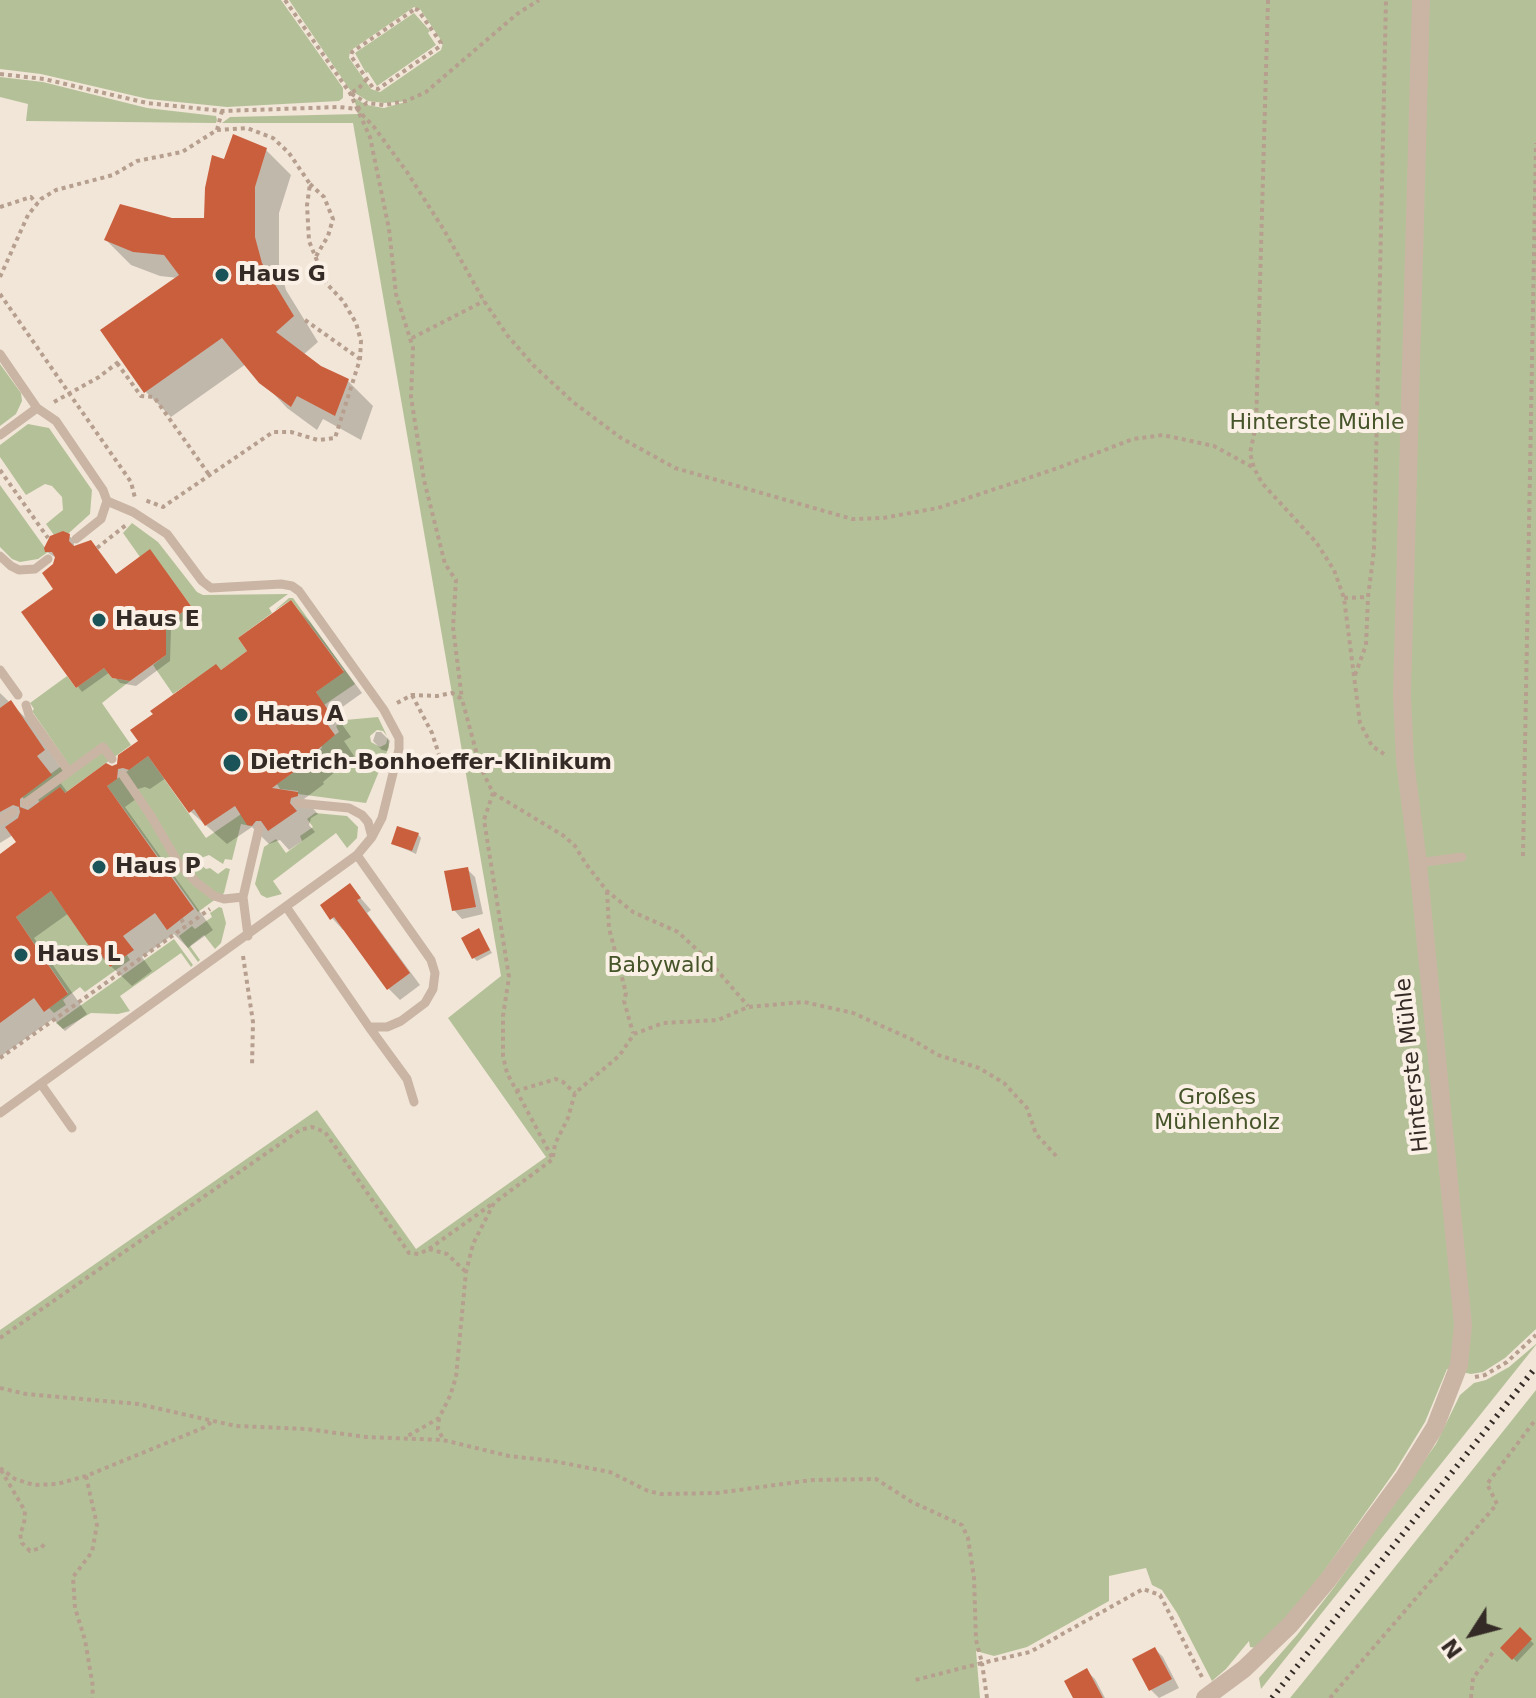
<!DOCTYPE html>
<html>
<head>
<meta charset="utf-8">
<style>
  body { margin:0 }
  #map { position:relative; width:1536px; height:1698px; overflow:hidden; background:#f2e6d8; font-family:"DejaVu Sans",sans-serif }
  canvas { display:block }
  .north { position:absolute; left:1432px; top:1594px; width:80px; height:80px; -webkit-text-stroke:6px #faf0e5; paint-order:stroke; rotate:234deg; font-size:22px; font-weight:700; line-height:32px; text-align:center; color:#352b26 }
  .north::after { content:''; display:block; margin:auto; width:28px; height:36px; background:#352b26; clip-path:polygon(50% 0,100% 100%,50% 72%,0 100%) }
</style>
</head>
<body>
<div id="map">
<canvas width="1536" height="1698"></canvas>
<div class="north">N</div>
</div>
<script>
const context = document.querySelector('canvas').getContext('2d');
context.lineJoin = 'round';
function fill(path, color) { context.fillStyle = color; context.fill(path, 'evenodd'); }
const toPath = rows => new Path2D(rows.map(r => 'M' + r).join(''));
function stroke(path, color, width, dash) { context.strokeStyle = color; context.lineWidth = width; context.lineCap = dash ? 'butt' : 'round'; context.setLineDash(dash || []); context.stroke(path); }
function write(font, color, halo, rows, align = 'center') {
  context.font = font + ' "DejaVu Sans",sans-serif'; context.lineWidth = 8; context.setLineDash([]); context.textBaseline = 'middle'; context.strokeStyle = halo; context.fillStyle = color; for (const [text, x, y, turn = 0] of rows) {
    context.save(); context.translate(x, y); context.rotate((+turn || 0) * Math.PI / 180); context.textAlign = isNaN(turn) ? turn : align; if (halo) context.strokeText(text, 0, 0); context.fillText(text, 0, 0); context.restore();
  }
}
const green = toPath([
  [0,0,281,0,343,88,343,98,339,101,227,107,148,99,41,74,0,69],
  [289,0,1536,0,1536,1329,1505,1358,1483,1372,1471,1374,1447,1369,1425,1422,1395,1471,1322,1574,1285,1620,1256,1648,1250,1647,1249,1641,1226,1669,1212,1681,1177,1613,1162,1590,1152,1585,1146,1568,1109,1576,1109,1601,1027,1647,994,1656,976,1651,980,1698,0,1698,0,1330,317,1110,416,1249,546,1157,448,1018,501,976,353,123,222,123,230,117,358,114,354,98,367,105,384,108,409,101,384,103,368,101,350,90],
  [414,7,420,9,443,43,441,50,380,92,371,89,349,58,350,51],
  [414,13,430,31,428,33,436,45,377,86,368,72,366,73,355,53],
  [0,77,43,82,147,108,216,116,217,120,216,123,26,121,28,104,0,97],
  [0,364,21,393,22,401,16,414,0,426],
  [28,424,49,428,92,490,90,514,59,542,46,524,63,510,62,497,52,486,45,484,26,495,0,457,0,445],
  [0,485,48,552,38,559,20,562,12,559,0,547],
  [132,523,158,542,197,592,203,595,288,594,269,608,272,613,238,638,247,651,221,670,216,665,173,694,153,665,166,655,166,635,161,628,191,606,150,550,140,557,123,533],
  [289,598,293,598,355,684,324,705,316,692,344,671,291,600,274,611],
  [104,668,112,678,130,681,102,703,131,745,44,808,33,793,24,799,21,795,67,762,32,711,34,709,30,703,67,676,76,688],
  [378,717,387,736,383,731,377,730,370,736,371,742,380,747,386,744,388,737,389,747,366,803,298,794,298,791,280,789,277,784,305,764,304,761,322,748,321,745,339,732,336,726,345,720],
  [148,756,206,838,253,806,250,826,241,824,232,860,225,859,223,864,209,855,201,858,200,864,206,869,210,868,218,874,226,868,230,869,224,893,198,912,107,786],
  [315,813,347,816,358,827,357,838,347,848,336,833,273,881,282,894,267,898,261,895,255,884,264,847,276,839,286,853,302,841,300,836,313,827,307,819],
  [51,891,96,955,100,953,110,967,127,955,130,960,85,992,80,987,63,1000,66,1005,54,1013,49,1008,68,993,16,917],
  [219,907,222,908,226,923,221,943,215,949,204,935,190,946,200,960,198,962,179,936,192,926,195,929,212,917,210,913],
  [174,939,193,965,191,967,181,953,120,996,130,1011,118,1014,91,1013,63,1029,56,1023],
  [1536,1344,1536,1345,1261,1689,1259,1678,1297,1635,1335,1586,1436,1444,1460,1395,1474,1383,1486,1380,1509,1367],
  [1536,1390,1536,1698,1290,1698,1320,1661]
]);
const shadow = toPath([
  [266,150,291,175,279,213,279,264,286,290,318,342,303,355,319,368,348,381,373,406,361,440,323,419,317,430,287,408,246,364,171,417,146,392,103,330,178,278,160,276,131,265,106,240,172,220,206,220,225,162],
  [68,535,74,540,74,548,117,576,155,557,194,612,171,629,170,661,136,686,120,683,110,672,82,692,24,613,56,589,57,562,56,558,47,552],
  [290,602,310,622,362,693,334,713,351,737,344,741,354,756,323,782,324,784,304,799,318,814,311,818,309,825,315,832,289,850,280,840,269,844,252,827,227,844,190,811,166,778,150,789,145,787,138,789,136,799,125,807,213,930,188,948,174,934,142,957,152,971,132,986,98,954,69,913,34,938,87,1014,65,1031,53,1019,0,1057,0,856,19,843,13,835,0,843,0,693,31,723,63,771,56,777,68,793,112,769,222,672,250,652],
  [376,732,381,732,390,741,387,751,382,750,373,741],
  [418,834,421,838,416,854,394,844],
  [467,869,475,877,483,914,462,919,454,910],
  [350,886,371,910,367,913,420,985,400,1000,388,988,345,929,343,930,332,918],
  [479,931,492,953,477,961,474,958],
  [1520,1630,1534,1644,1517,1662,1503,1648],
  [1155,1649,1163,1657,1179,1688,1159,1698,1151,1690,1135,1660],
  [1087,1671,1095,1679,1105,1698,1075,1698]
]);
const building = toPath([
  [233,134,267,148,255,187,255,237,262,263,294,316,276,332,321,366,349,379,335,416,297,396,291,407,259,383,222,338,144,393,100,330,179,275,164,255,133,252,104,240,120,204,172,218,204,218,205,188,212,155,224,159],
  [63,531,70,534,69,541,74,546,91,540,116,574,150,549,191,606,166,624,166,655,130,681,112,678,104,668,76,688,21,612,53,589,42,573,53,564,55,557,52,552,45,552,44,548,50,536],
  [291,600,344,672,316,692,332,716,325,721,335,735,304,761,306,763,272,788,298,792,298,796,291,798,290,803,297,811,268,831,261,821,256,821,252,826,247,825,235,806,205,826,194,809,189,813,148,756,129,770,123,768,118,769,117,779,107,786,194,909,167,930,155,913,123,936,134,950,110,967,100,953,96,956,51,891,16,917,68,994,44,1012,34,998,0,1023,0,854,16,842,5,827,18,818,20,812,19,807,13,805,0,812,0,708,11,700,45,750,37,756,52,775,20,799,20,807,28,810,60,787,65,793,106,763,112,766,117,764,118,755,138,741,130,730,153,714,150,711,216,664,221,670,247,651,238,638],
  [397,826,419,833,412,851,391,844],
  [468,867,476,907,452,911,444,871],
  [350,883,361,898,357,900,410,973,387,990,334,917,330,920,320,905],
  [479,928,490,950,472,959,461,938],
  [1520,1627,1532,1639,1512,1660,1500,1648],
  [1155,1647,1172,1679,1149,1691,1132,1659],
  [1087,1668,1103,1698,1073,1698,1064,1681]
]);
const path = toPath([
  [285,0,350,93,370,137,389,229,396,294,413,348,411,397,424,480,445,564,456,580,453,627,462,699],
  [1268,0,1256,425,1250,453,1254,468,1262,483,1316,542,1334,570,1344,598,1360,723,1372,746,1384,754],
  [415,9,418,10,441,43,439,47,378,89,373,88,351,56,352,52,415,9],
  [0,74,44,79,147,103,222,111,339,107,357,109,374,127,407,172,444,230,484,301,507,335,534,366,573,402,621,438,675,468,852,519,883,518,938,508,1058,468,1133,439,1163,435,1214,446,1254,468],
  [367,79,358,89,350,93,367,103],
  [357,109,367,103,384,105,406,101,426,92,517,14,539,0],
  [217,130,222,111],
  [310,184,324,197,333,219,328,236,315,258],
  [0,207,31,197,37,204],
  [0,277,28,215,41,199,56,190,113,175,137,161,182,152,217,130,247,128,273,138,289,153,310,184,307,205,309,241,326,283,343,301,356,323,361,341,360,359,335,438,318,440,291,432,273,432,163,507,145,500],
  [0,294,131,482,135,498],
  [305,320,360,359],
  [412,338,484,301],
  [117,363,141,396,154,397,210,476],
  [54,402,99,377,121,360],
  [0,470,48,538],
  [97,548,126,525],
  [1344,598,1368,597],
  [1355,675,1366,645,1368,597,1374,550,1386,0],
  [412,695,432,733,443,767],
  [397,703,412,695,437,696,452,693,462,699,480,766,493,793,484,820,509,977,503,1016,503,1056,507,1073,553,1159,494,1203,473,1244,466,1272,456,1377,450,1396,439,1418,406,1437],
  [493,793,564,836,575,846,586,864,607,891,633,912,678,932,710,962,748,1006],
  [1523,856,1536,143],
  [607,891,609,928,626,993,624,1001,633,1033],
  [181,919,186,926],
  [243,956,253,1022,252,1066],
  [0,1058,210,909],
  [516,1091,556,1079,563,1082,575,1093],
  [553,1157,555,1144,568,1118,575,1093,619,1056,634,1034,663,1023,718,1020,748,1007,804,1002,853,1013,911,1039,938,1055,979,1068,1004,1083,1027,1108,1036,1134,1059,1159],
  [429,1249,447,1254,466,1272],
  [0,1338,300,1130,312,1127,325,1132,409,1253,419,1254,429,1249,492,1204],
  [1475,1377,1485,1375,1507,1362,1536,1335],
  [0,1388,26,1394,138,1404,236,1426,307,1429,366,1437,443,1440,509,1456,553,1461,610,1472,648,1491,661,1494,717,1493,812,1480,876,1479,912,1502,962,1525,968,1538,974,1578,976,1640,982,1663,915,1680],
  [439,1418,438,1429,443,1439],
  [0,1468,15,1479,34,1485,57,1484,86,1476,203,1428,213,1421],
  [1,1470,25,1511,24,1524,20,1534,22,1543,30,1551,41,1548,46,1542],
  [86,1476,97,1525,92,1552,73,1577,75,1608,85,1640,93,1687,92,1698],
  [987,1698,982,1663,1030,1652,1143,1589,1160,1595,1203,1679],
  [1330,1698,1497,1504,1487,1484,1536,1419],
  [1471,1698,1473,1678,1494,1651]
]);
const service = toPath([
  [0,354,37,408,56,421,103,490,107,501,101,519,76,539],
  [0,435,37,408],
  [0,556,11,566,19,570,35,569,48,559],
  [0,670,18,695],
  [26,705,29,715,69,772],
  [123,775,151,816,179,864,196,882,214,896,224,899,243,897],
  [26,803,103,747,112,759],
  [297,803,349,808,362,815,368,822,372,837],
  [0,821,13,812],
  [1418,863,1462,857],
  [287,908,369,1027,387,1027,401,1021,425,1003,433,989,435,973,431,960,357,855],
  [248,936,243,897,259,828],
  [369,1027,407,1079,414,1102],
  [41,1084,72,1128],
  [0,1113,357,855,372,837,382,818,399,749,399,738,384,710,299,591,292,586,281,584,211,588,202,581,167,534,133,512,107,501]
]);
const minor = toPath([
  [1205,1698,1244,1669,1290,1625,1328,1580,1404,1477,1435,1427,1459,1365,1463,1325,1418,863,1405,761,1402,694,1421,0]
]);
const rail = toPath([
  [1272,1698,1536,1367]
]);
const markers = [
  [222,275,8,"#1a5458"],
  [99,620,8,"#1a5458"],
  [241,715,8,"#1a5458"],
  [232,763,10,"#1a5458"],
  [99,867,8,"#1a5458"],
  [21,955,8,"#1a5458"]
];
const poiNames = [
  ["Haus G",238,275],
  ["Haus E",115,620],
  ["Haus A",257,715],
  ["Dietrich-Bonhoeffer-Klinikum",250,763],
  ["Haus P",115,867],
  ["Haus L",37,955]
];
const parkNames = [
  ["Hinterste Mühle",1317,423],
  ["Babywald",661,966],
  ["Großes",1217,1098],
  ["Mühlenholz",1217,1123]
];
const streetNames = [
  ["Hinterste Mühle",1413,1065,-96]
];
fill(green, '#b4c198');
fill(shadow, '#0003');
fill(building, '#ca5f3e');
stroke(path, '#b69f8e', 4, [4, 4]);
stroke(service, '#cab5a4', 9);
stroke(minor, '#cab5a4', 18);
stroke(rail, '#352b26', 6, [2, 6]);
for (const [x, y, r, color] of markers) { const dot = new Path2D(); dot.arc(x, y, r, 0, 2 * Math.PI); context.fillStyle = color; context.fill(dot); stroke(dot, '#faf0e5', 3); }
write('bold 22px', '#352b26', '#faf0e5', poiNames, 'left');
write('22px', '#455429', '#faf0e5', parkNames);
write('22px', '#352b26', '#faf0e5', streetNames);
</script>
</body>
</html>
